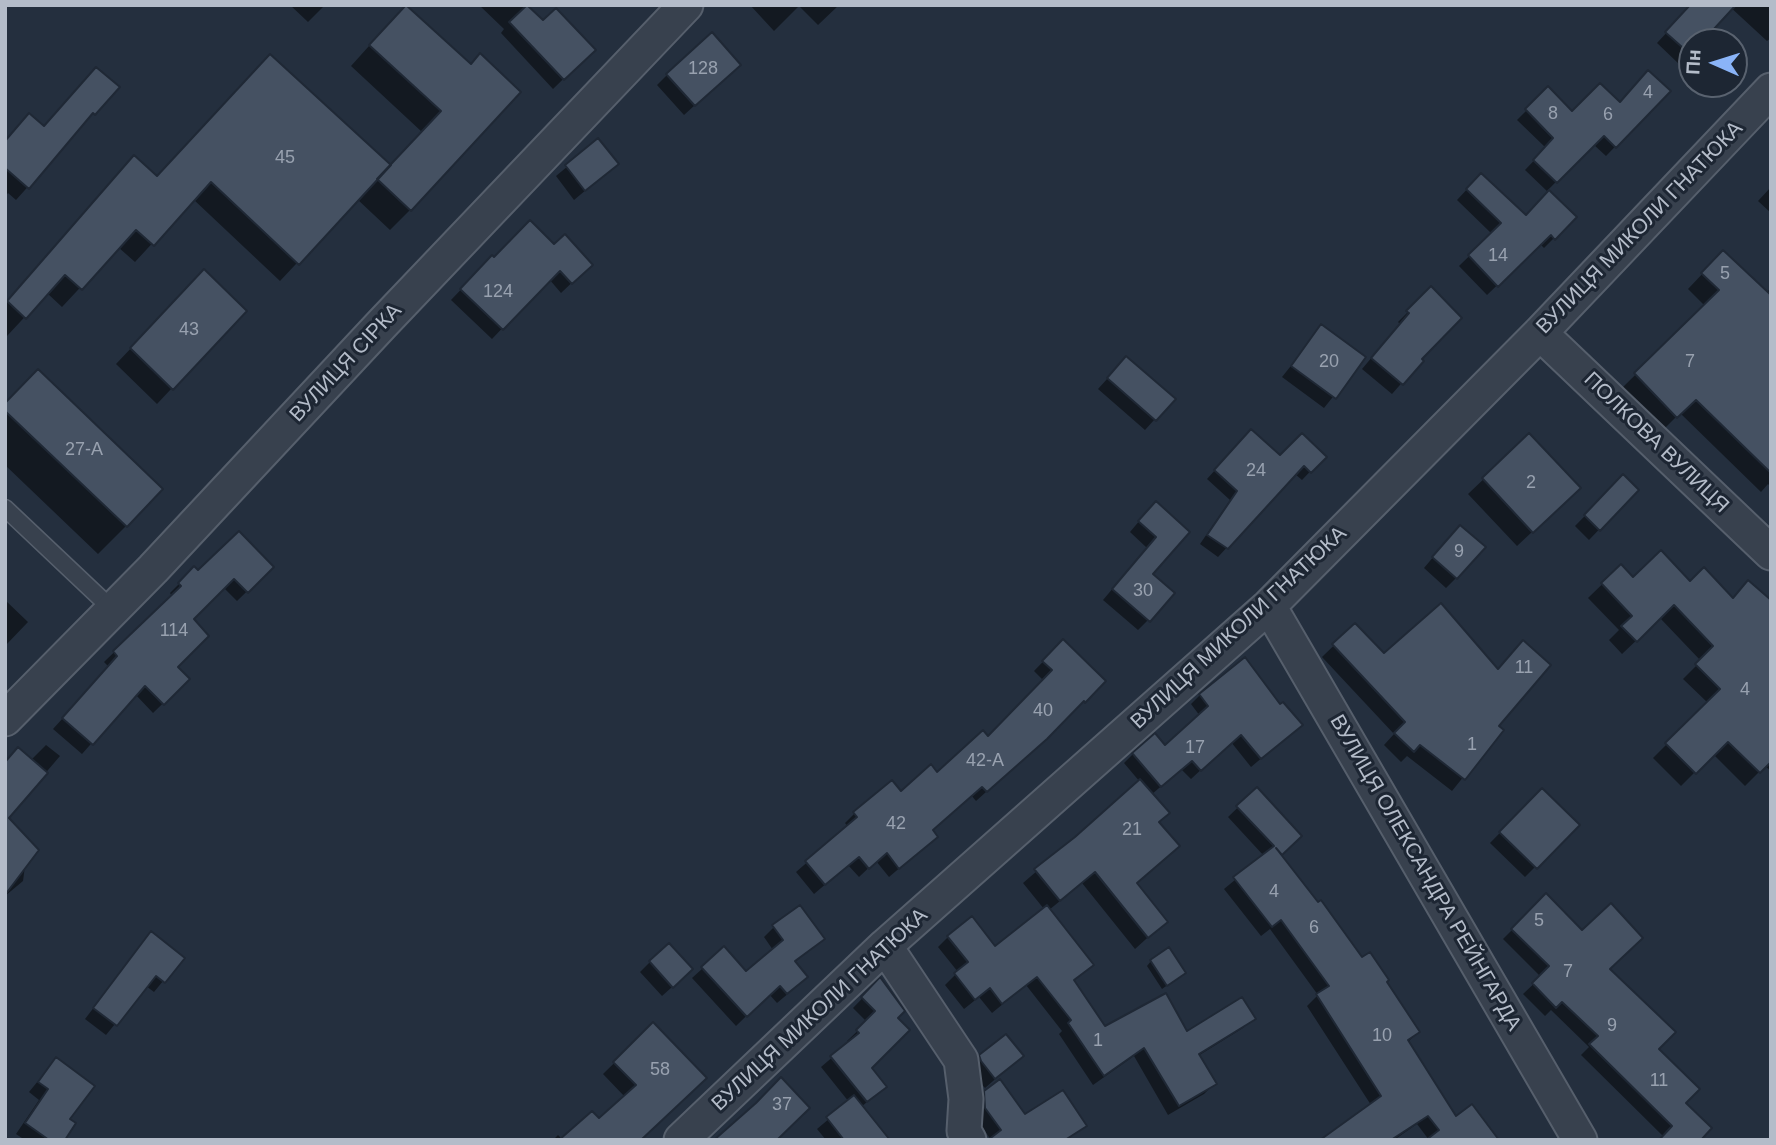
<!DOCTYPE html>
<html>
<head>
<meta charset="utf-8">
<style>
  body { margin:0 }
  #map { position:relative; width:1776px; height:1145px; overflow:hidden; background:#242f3e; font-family:Arial,sans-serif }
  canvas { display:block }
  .frame { position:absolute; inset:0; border:7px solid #b4bcc9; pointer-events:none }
  .north { position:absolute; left:1678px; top:28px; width:70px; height:70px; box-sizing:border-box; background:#1d2633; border:2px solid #59626f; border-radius:50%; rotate:273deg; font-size:19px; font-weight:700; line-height:28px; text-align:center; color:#b4bcc9 }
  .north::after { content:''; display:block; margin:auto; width:24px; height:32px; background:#8ab4f8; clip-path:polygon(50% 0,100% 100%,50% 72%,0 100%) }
</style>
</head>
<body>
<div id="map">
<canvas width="1776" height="1145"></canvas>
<div class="frame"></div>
<div class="north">Пн</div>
</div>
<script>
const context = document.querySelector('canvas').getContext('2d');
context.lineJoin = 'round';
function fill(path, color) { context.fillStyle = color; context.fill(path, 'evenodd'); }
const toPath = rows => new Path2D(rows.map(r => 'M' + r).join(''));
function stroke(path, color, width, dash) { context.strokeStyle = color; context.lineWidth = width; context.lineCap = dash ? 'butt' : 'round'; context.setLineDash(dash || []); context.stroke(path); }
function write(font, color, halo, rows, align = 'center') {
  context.font = font + ' Arial,sans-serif'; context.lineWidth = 6; context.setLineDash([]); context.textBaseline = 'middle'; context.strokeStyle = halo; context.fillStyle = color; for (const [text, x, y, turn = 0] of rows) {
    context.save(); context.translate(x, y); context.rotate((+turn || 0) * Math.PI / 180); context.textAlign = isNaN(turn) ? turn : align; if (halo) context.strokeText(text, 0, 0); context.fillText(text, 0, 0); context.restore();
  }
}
const shadow = toPath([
  [290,5,325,5,308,22],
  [479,5,527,5,543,23,593,50,553,89,501,33,504,29],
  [750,5,839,5,818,25,799,6,774,31],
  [1728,5,1771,5,1771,38,1767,41],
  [1684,14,1700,42,1692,42,1692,51,1679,64,1657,43],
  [387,26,470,66,410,210,390,230,357,199,280,281,193,199,135,262,118,247,62,307,47,293,7,336,5,334,5,303,134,158,157,178,390,167,422,132,351,66],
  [667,75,728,75,684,115,657,85],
  [117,87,16,200,8,193,5,197,5,141,29,115,44,128],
  [1548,89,1572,113,1619,104,1669,91,1606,156,1593,144,1547,191,1575,217,1544,248,1540,244,1487,295,1459,266,1492,234,1457,200,1471,185,1525,217,1549,193,1525,170,1546,148,1517,120],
  [598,141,617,164,574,200,556,176],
  [1771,187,1771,213,1758,201],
  [530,222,580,275,561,293,549,279,492,339,451,300,492,257,494,259],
  [1723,252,1766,293,1771,288,1771,487,1768,484,1761,492,1680,413,1662,431,1621,389,1705,306,1688,289],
  [189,287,172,388,157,404,116,364],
  [1431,289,1419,359,1421,361,1392,394,1362,369,1400,324,1398,322],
  [1322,327,1364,358,1324,408,1282,377],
  [1117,368,1173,399,1145,430,1098,389],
  [5,404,126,526,98,554,5,465],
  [1529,436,1563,503,1517,546,1468,494],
  [1243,439,1280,458,1324,457,1302,480,1295,474,1218,557,1200,544,1230,500,1207,479],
  [1623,477,1637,490,1589,540,1575,526],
  [1146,513,1188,532,1150,574,1148,620,1138,630,1103,600,1147,548,1130,532],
  [1450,537,1456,578,1446,588,1424,568],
  [1621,566,1633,579,1690,583,1771,640,1771,771,1765,766,1745,786,1713,754,1681,786,1653,758,1708,703,1683,679,1701,661,1660,618,1622,654,1609,640,1619,630,1588,598],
  [272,567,237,601,223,587,192,619,175,667,188,679,153,713,135,694,82,754,53,729,109,667,104,662,172,596,170,593,194,569,198,573],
  [5,600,28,622,5,646],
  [1355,625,1383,655,1501,730,1452,791,1407,756,1401,762,1384,745,1394,734,1322,657],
  [1063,641,1035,748,976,801,971,795,931,831,936,837,889,877,876,861,859,877,848,865,814,894,796,872,848,827,845,823,855,813,937,774,988,738,1044,681,1034,671],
  [1200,695,1280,706,1301,725,1251,767,1231,742,1191,779,1181,769,1151,795,1157,823,1136,884,1166,921,1135,949,1082,883,1049,910,1081,974,1072,981,1105,1029,1186,1033,1253,1018,1243,1028,1198,1056,1214,1084,1204,1094,1168,1115,1134,1056,1093,1085,1059,1034,1062,1031,1026,985,992,1013,979,997,964,1009,945,985,958,972,938,947,948,937,995,948,1044,909,1023,883,1140,782,1124,763,1133,754,1165,747,1200,716,1191,704],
  [46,745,60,756,7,818,25,866,23,881,5,896,5,763,31,760],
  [1256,790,1300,836,1280,856,1362,960,1385,982,1418,1032,1407,1043,1456,1119,1429,1140,1417,1124,1394,1140,1323,1140,1371,1105,1307,1006,1318,995,1270,929,1261,936,1224,889,1264,856,1228,817],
  [1542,790,1577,825,1525,877,1490,843],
  [1546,896,1608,970,1683,1103,1710,1128,1664,1137,1581,1055,1589,1047,1551,1010,1545,1016,1523,994,1541,977,1503,939],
  [774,927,823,939,794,963,796,987,777,1003,769,994,736,1026,692,978,724,949,746,973,773,950,764,937],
  [151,933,182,958,154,992,146,986,106,1035,85,1019],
  [1151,961,1179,977,1162,989,1147,966],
  [650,962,681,979,662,996,640,972],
  [880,980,896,1018,870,1068,885,1087,861,1107,887,1140,826,1140,817,1129,849,1102,821,1067,849,1043,847,1041,867,1022,853,1008],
  [653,1025,639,1140,553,1140,558,1135,562,1139,599,1121,625,1097,603,1074],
  [980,1056,1022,1056,985,1088,971,1072,970,1067],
  [56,1059,67,1119,63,1140,25,1140,16,1134,39,1100,29,1092],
  [985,1092,1025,1117,1084,1126,1067,1140,991,1140,976,1118,976,1102]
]);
const building = toPath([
  [406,5,471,64,480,53,521,92,411,211,377,179,441,111,369,45,406,5],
  [527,5,543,20,556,8,596,50,564,80,509,22,527,5],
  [1690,5,1736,5,1702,42,1692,42,1691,55,1665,32,1690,5],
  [712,32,741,65,695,106,666,74,712,32],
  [270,54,391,165,299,265,211,182,154,246,136,230,82,290,65,275,26,319,7,301,134,155,157,176,270,54],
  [96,67,120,87,95,115,93,113,29,189,5,168,5,141,29,113,44,126,96,67],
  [1648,70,1671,91,1616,148,1604,136,1557,183,1533,160,1553,138,1525,109,1548,86,1572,111,1600,83,1620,102,1648,70],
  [598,138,619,164,585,191,565,165,598,138],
  [1481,173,1526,215,1549,190,1577,217,1555,240,1551,235,1498,287,1468,255,1501,223,1466,189,1481,173],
  [530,220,554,244,565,234,593,265,572,284,560,271,503,330,460,289,492,255,494,257,530,220],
  [1723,250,1771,295,1771,473,1696,400,1677,418,1634,373,1719,290,1701,273,1723,250],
  [204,269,247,311,173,390,130,348,204,269],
  [1431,286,1462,318,1422,359,1424,361,1403,385,1371,358,1409,313,1406,311,1431,286],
  [1321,324,1366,357,1336,399,1291,366,1321,324],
  [1126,356,1176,399,1156,421,1107,378,1126,356],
  [38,369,163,489,127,527,5,411,5,403,38,369],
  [1251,429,1280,455,1302,433,1327,457,1311,473,1304,466,1228,549,1207,535,1237,491,1214,470,1251,429],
  [1529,433,1581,488,1533,533,1482,478,1529,433],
  [1623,474,1639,490,1600,531,1584,515,1623,474],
  [1156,501,1190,532,1153,574,1175,593,1150,622,1112,589,1156,537,1138,521,1156,501],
  [1460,525,1486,547,1457,579,1432,557,1460,525],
  [239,531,274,567,248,593,234,579,194,619,209,636,178,667,190,679,164,705,145,686,93,745,62,718,117,656,113,651,181,586,178,583,194,566,198,570,239,531],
  [1661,550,1690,581,1704,567,1733,598,1748,580,1771,600,1771,762,1760,773,1728,742,1696,774,1665,743,1720,689,1695,664,1713,646,1674,605,1637,642,1621,626,1632,616,1601,583,1621,564,1633,577,1661,550],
  [1441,603,1498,669,1523,640,1551,665,1499,726,1504,730,1465,780,1420,745,1414,752,1394,733,1405,722,1332,644,1355,623,1384,653,1441,603],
  [1063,639,1106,681,1085,703,1084,701,1047,739,987,792,982,787,933,830,938,837,899,869,887,853,869,869,859,857,825,885,805,861,857,817,853,812,892,780,901,791,931,764,937,772,983,730,988,736,1052,670,1042,661,1063,639],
  [1245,657,1280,704,1283,702,1303,725,1261,759,1241,735,1201,771,1192,761,1161,787,1132,753,1155,733,1165,745,1208,706,1199,694,1245,657],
  [18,747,48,773,9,818,39,850,5,895,5,762,18,747],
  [1140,779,1170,813,1159,822,1180,846,1137,883,1168,922,1148,938,1095,872,1060,901,1034,869,1075,837,1140,779],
  [1257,787,1302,836,1282,855,1276,848,1318,902,1321,900,1362,957,1370,952,1389,980,1387,982,1420,1032,1408,1040,1456,1116,1472,1104,1499,1140,1426,1140,1439,1130,1428,1116,1391,1140,1320,1140,1381,1096,1316,994,1329,986,1281,920,1272,927,1233,877,1274,846,1236,806,1257,787],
  [1542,788,1580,825,1537,869,1499,832,1542,788],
  [1546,893,1582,930,1611,903,1643,938,1610,969,1676,1032,1659,1049,1700,1089,1686,1103,1712,1128,1701,1140,1659,1140,1672,1126,1589,1044,1598,1036,1562,1002,1556,1008,1532,983,1549,966,1511,929,1546,893],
  [800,905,825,939,795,961,808,977,787,994,780,986,747,1017,701,967,724,946,746,971,783,940,772,925,800,905],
  [1047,905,1094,965,1074,980,1105,1026,1166,993,1187,1031,1242,997,1256,1019,1199,1054,1217,1084,1179,1106,1144,1048,1104,1076,1068,1023,1071,1020,1037,977,1002,1004,990,988,975,1000,954,973,968,962,947,936,972,916,995,946,1047,905],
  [151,931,185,958,165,983,156,976,117,1026,93,1008,151,931],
  [669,943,693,969,673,988,649,961,669,943],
  [1169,947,1186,973,1167,986,1150,960,1169,947],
  [880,977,905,1011,898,1018,910,1030,872,1068,887,1087,867,1102,830,1056,859,1033,856,1030,875,1011,861,997,880,977],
  [653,1022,707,1078,641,1140,559,1140,592,1111,599,1118,636,1085,613,1062,653,1022],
  [1006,1034,1024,1056,995,1079,981,1061,979,1055,1006,1034],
  [56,1057,95,1086,70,1119,76,1123,65,1140,49,1140,25,1123,48,1089,38,1082,56,1057],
  [781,1077,810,1108,777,1140,714,1140,756,1103,781,1077],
  [1000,1079,1025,1114,1063,1090,1087,1126,1065,1140,988,1140,1001,1130,985,1108,984,1091,1000,1079],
  [854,1095,890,1140,844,1140,826,1117,854,1095]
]);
const lane = toPath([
  [5,508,113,610]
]);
const street = toPath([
  [1540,333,1771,553],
  [1269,606,1580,1140],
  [5,719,153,569,382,324,686,5],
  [885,946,961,1060,966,1099,964,1131,969,1140],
  [681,1140,885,946,1269,606,1540,333,1771,90]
]);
const numberNames = [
  ["128",703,69],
  ["4",1648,93],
  ["8",1553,114],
  ["6",1608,115],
  ["45",285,158],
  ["14",1498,256],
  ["5",1725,274],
  ["124",498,292],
  ["43",189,330],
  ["20",1329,362],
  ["7",1690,362],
  ["27-А",84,450],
  ["24",1256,471],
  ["2",1531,483],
  ["9",1459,552],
  ["30",1143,591],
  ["114",174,631],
  ["11",1524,668],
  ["4",1745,690],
  ["40",1043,711],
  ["1",1472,745],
  ["17",1195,748],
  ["42-А",985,761],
  ["42",896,824],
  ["21",1132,830],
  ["4",1274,892],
  ["5",1539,921],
  ["6",1314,928],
  ["7",1568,972],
  ["9",1612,1026],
  ["10",1382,1036],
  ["1",1098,1041],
  ["58",660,1070],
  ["11",1659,1081],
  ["37",782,1105]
];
const streetNames = [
  ["ВУЛИЦЯ МИКОЛИ ГНАТЮКА",1640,228,-46],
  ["ВУЛИЦЯ СІРКА",346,363,-47],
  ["ПОЛКОВА ВУЛИЦЯ",1656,443,44],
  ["ВУЛИЦЯ МИКОЛИ ГНАТЮКА",1239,628,-43],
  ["ВУЛИЦЯ ОЛЕКСАНДРА РЕЙНГАРДА",1425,873,60],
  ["ВУЛИЦЯ МИКОЛИ ГНАТЮКА",820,1010,-43]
];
fill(shadow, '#0007');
fill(building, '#455162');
stroke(building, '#1f2835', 2);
stroke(lane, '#565f6c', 19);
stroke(street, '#565f6c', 37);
stroke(lane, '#38414e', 16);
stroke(street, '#38414e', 33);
write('18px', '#98a1af', null, numberNames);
write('21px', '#b4bcc9', '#1d2633', streetNames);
</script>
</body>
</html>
